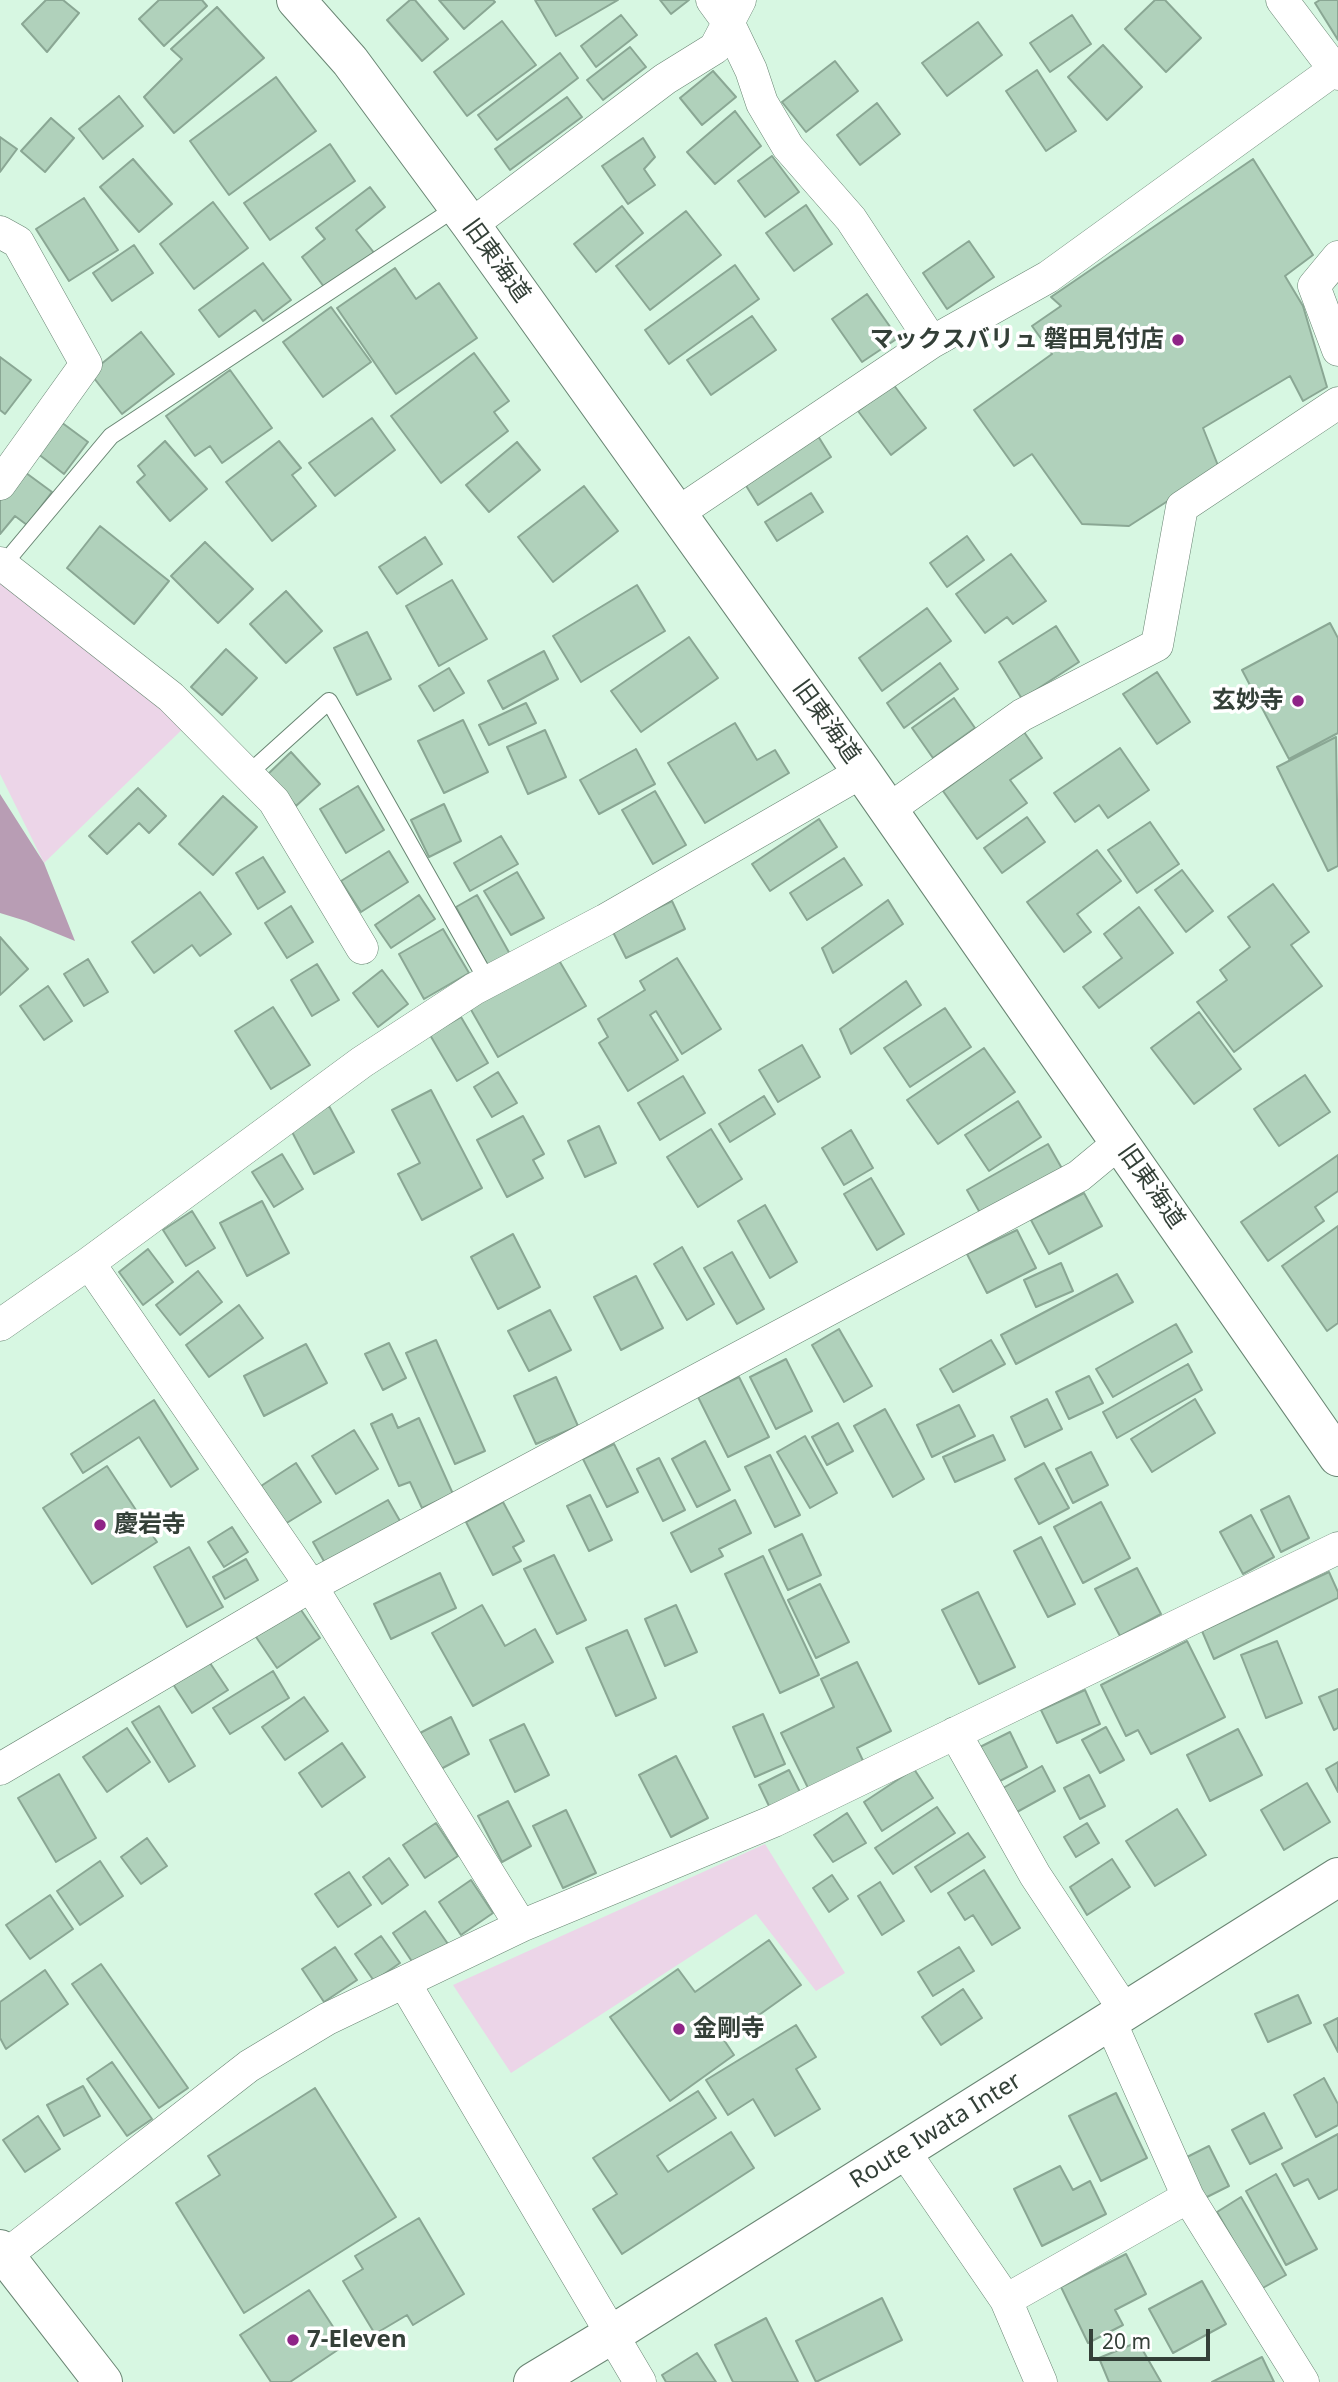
<!DOCTYPE html>
<html>
<head>
<meta charset="utf-8">
<style>
  body { margin:0 }
  #map { position:relative; width:1338px; height:2382px; overflow:hidden; background:#d7f7e2; font-family:"Noto Sans",sans-serif }
  canvas { display:block }
  .scale { position:absolute; left:1089px; top:2329px; width:121px; height:32px; box-sizing:border-box; border:4px solid #344038; border-top:0; padding-left:9px; font-size:21px; line-height:24px; white-space:nowrap; color:#344038; -webkit-text-stroke:5px #fff; paint-order:stroke }
</style>
</head>
<body>
<div id="map">
<canvas width="1338" height="2382"></canvas>
<div class="scale">20 m</div>
</div>
<script>
const context = document.querySelector('canvas').getContext('2d');
context.lineJoin = 'round';
function fill(path, color) { context.fillStyle = color; context.fill(path, 'evenodd'); }
const toPath = rows => new Path2D(rows.map(r => 'M' + r).join(''));
function stroke(path, color, width, dash) { context.strokeStyle = color; context.lineWidth = width; context.lineCap = dash ? 'butt' : 'round'; context.setLineDash(dash || []); context.stroke(path); }
function write(font, color, halo, rows, align = 'center') {
  context.font = font + ' "Noto Sans","Noto Sans JP",sans-serif'; context.lineWidth = 7; context.setLineDash([]); context.textBaseline = 'middle'; context.strokeStyle = halo; context.fillStyle = color; for (const [text, x, y, turn = 0] of rows) {
    context.save(); context.translate(x, y); context.rotate((+turn || 0) * Math.PI / 180); context.textAlign = isNaN(turn) ? turn : align; if (halo) context.strokeText(text, 0, 0); context.fillText(text, 0, 0); context.restore();
  }
}
const green = toPath([
  [0,566,193,719,44,863,0,774],
  [765,1844,845,1973,816,1991,756,1914,511,2073,453,1985]
]);
const forest = toPath([
  [0,794,44,863,75,941,26,921,0,913]
]);
const building = toPath([
  [46,0,63,0,79,13,47,52,22,24,46,0],
  [159,0,202,0,207,6,164,46,139,19,159,0],
  [410,0,415,0,448,39,422,61,387,20,410,0],
  [439,0,493,0,495,2,464,29,439,0],
  [535,0,618,0,556,36,535,0],
  [660,0,689,0,671,14,660,0],
  [1155,0,1165,0,1201,38,1166,72,1125,29,1155,0],
  [1320,0,1338,0,1338,40,1315,3,1320,0],
  [217,7,264,58,174,133,144,97,182,59,171,49,217,7],
  [621,15,637,35,596,67,581,46,621,15],
  [1072,15,1091,44,1050,72,1030,43,1072,15],
  [502,21,536,65,467,116,434,72,502,21],
  [978,22,1002,55,947,96,922,63,978,22],
  [1103,45,1142,87,1107,120,1068,77,1103,45],
  [630,47,646,67,603,100,587,80,630,47],
  [560,53,578,78,497,140,478,115,560,53],
  [835,61,858,91,806,132,782,102,835,61],
  [1037,70,1076,131,1046,151,1006,91,1037,70],
  [713,71,736,97,702,125,680,98,713,71],
  [276,77,316,131,229,195,190,141,276,77],
  [119,96,143,126,103,159,79,129,119,96],
  [567,97,582,117,510,170,495,149,567,97],
  [877,103,900,134,860,165,837,135,877,103],
  [735,111,761,146,715,184,687,152,735,111],
  [51,118,74,138,45,172,21,151,51,118],
  [0,137,17,149,0,172,0,137],
  [643,138,655,157,644,169,655,185,628,204,602,166,643,138],
  [330,144,355,181,270,240,244,203,330,144],
  [772,156,799,192,765,217,738,181,772,156],
  [133,159,172,204,139,232,100,187,133,159],
  [1253,159,1313,255,1285,276,1303,306,1327,387,1303,401,1290,376,1203,428,1219,468,1129,526,1082,524,1032,454,1014,466,974,410,1052,354,1032,326,1061,306,1051,297,1253,159],
  [370,187,385,207,356,230,375,254,327,291,302,257,325,239,316,228,370,187],
  [84,198,118,250,69,281,36,229,84,198],
  [213,202,248,248,194,289,160,244,213,202],
  [806,205,832,244,794,271,766,233,806,205],
  [622,206,643,233,596,272,574,244,622,206],
  [686,211,721,255,650,310,616,266,686,211],
  [969,241,994,277,947,309,923,273,969,241],
  [134,245,153,273,112,301,93,273,134,245],
  [263,263,291,300,263,321,255,310,219,337,199,310,263,263],
  [735,265,759,299,669,364,645,330,735,265],
  [395,268,416,299,439,283,477,338,396,394,337,308,395,268],
  [867,294,898,338,862,362,832,319,867,294],
  [331,307,371,362,323,397,283,342,331,307],
  [752,316,776,350,711,395,687,360,752,316],
  [141,332,174,374,122,414,90,373,141,332],
  [474,353,509,401,494,412,508,431,441,483,391,416,474,353],
  [0,357,31,380,5,414,0,410,0,357],
  [230,370,272,428,222,463,210,446,195,456,166,416,230,370],
  [893,384,926,428,891,455,858,411,893,384],
  [372,418,395,450,335,496,309,463,372,418],
  [61,422,88,442,64,474,37,453,61,422],
  [818,436,831,457,758,505,745,484,818,436],
  [165,441,207,489,170,521,137,482,145,475,138,466,165,441],
  [279,441,301,468,292,475,316,506,272,541,226,482,279,441],
  [517,442,540,470,489,512,466,485,517,442],
  [22,470,52,492,27,525,15,516,0,534,0,500,22,470],
  [584,486,618,531,553,582,518,537,584,486],
  [811,493,823,512,777,541,765,522,811,493],
  [100,526,169,581,134,624,67,568,100,526],
  [967,536,984,560,947,587,930,563,967,536],
  [425,537,442,564,397,594,379,567,425,537],
  [205,542,253,589,218,623,171,576,205,542],
  [1011,554,1046,601,1013,624,1007,617,985,633,956,594,1011,554],
  [452,580,487,639,439,666,406,606,452,580],
  [637,585,665,631,581,682,553,636,637,585],
  [286,591,322,631,286,663,250,624,286,591],
  [927,608,951,641,882,691,859,658,927,608],
  [1330,623,1338,638,1338,733,1289,759,1242,670,1330,623],
  [1056,626,1079,662,1022,699,999,662,1056,626],
  [367,632,391,679,357,695,334,648,367,632],
  [689,637,718,678,641,732,611,691,689,637],
  [226,649,257,678,222,715,191,687,226,649],
  [544,651,558,679,503,709,488,681,544,651],
  [940,663,958,689,904,728,887,703,940,663],
  [449,668,464,693,434,711,419,686,449,668],
  [1157,672,1190,722,1157,744,1123,694,1157,672],
  [954,698,975,728,933,758,912,728,954,698],
  [526,703,536,723,489,745,479,725,526,703],
  [463,720,488,772,444,793,418,741,463,720],
  [735,723,757,760,775,750,789,773,705,823,668,763,735,723],
  [545,730,566,777,528,794,507,747,545,730],
  [1024,732,1042,758,1010,780,1027,803,977,839,943,791,1024,732],
  [1336,737,1338,866,1328,871,1277,767,1336,737],
  [1120,748,1149,790,1108,818,1099,805,1075,822,1054,793,1120,748],
  [636,749,655,784,599,814,580,780,636,749],
  [291,752,320,784,296,806,267,775,291,752],
  [358,786,384,830,346,853,320,809,358,786],
  [138,788,166,816,149,833,139,823,107,854,89,836,138,788],
  [655,791,686,845,653,864,622,810,655,791],
  [223,796,257,827,213,875,179,844,223,796],
  [444,804,461,841,429,857,411,820,444,804],
  [1027,817,1045,842,1002,873,984,848,1027,817],
  [819,819,837,847,770,891,752,864,819,819],
  [1150,822,1179,864,1137,893,1108,850,1150,822],
  [501,836,518,864,470,891,454,863,501,836],
  [1097,850,1121,881,1077,914,1091,932,1064,952,1027,902,1097,850],
  [389,851,408,882,361,912,341,881,389,851],
  [263,857,285,892,258,909,236,873,263,857],
  [844,858,862,885,807,920,790,893,844,858],
  [1182,870,1213,911,1186,932,1155,890,1182,870],
  [517,872,544,918,511,935,484,891,517,872],
  [1273,884,1309,932,1291,945,1322,986,1234,1052,1197,1002,1227,980,1220,970,1250,947,1228,917,1273,884],
  [200,892,231,934,200,956,192,945,154,973,132,942,200,892],
  [419,895,435,919,391,948,375,925,419,895],
  [477,895,511,956,489,968,456,907,477,895],
  [888,900,903,924,833,973,822,948,888,900],
  [672,901,685,929,626,958,612,930,672,901],
  [291,906,313,942,287,958,265,923,291,906],
  [1139,907,1173,953,1099,1008,1083,987,1122,958,1104,934,1139,907],
  [443,929,469,973,424,999,399,954,443,929],
  [0,937,28,969,0,995,0,937],
  [557,957,586,1006,498,1057,470,1008,557,957],
  [677,958,721,1029,682,1054,656,1011,650,1015,678,1060,628,1091,599,1043,608,1037,598,1019,645,990,640,981,677,958],
  [88,959,108,992,84,1006,64,974,88,959],
  [317,964,339,1000,312,1016,291,980,317,964],
  [382,970,408,1004,378,1027,353,993,382,970],
  [906,981,921,1005,851,1054,840,1029,906,981],
  [48,986,72,1021,44,1040,20,1006,48,986],
  [273,1007,310,1065,271,1089,235,1031,273,1007],
  [945,1008,971,1047,910,1087,884,1048,945,1008],
  [1199,1012,1241,1069,1194,1104,1151,1048,1199,1012],
  [461,1017,488,1063,457,1081,430,1035,461,1017],
  [802,1045,820,1077,778,1102,759,1070,802,1045],
  [984,1048,1015,1092,938,1144,907,1100,984,1048],
  [498,1072,517,1103,492,1117,474,1087,498,1072],
  [1305,1075,1330,1112,1279,1146,1254,1109,1305,1075],
  [683,1076,705,1113,660,1140,638,1103,683,1076],
  [431,1090,482,1188,422,1220,398,1174,420,1163,392,1110,431,1090],
  [764,1096,775,1114,730,1142,719,1124,764,1096],
  [1018,1101,1041,1137,989,1171,965,1135,1018,1101],
  [329,1106,354,1152,314,1174,290,1128,329,1106],
  [523,1116,544,1154,533,1160,543,1178,507,1197,477,1140,523,1116],
  [599,1126,616,1163,585,1177,568,1141,599,1126],
  [711,1129,742,1179,698,1207,667,1157,711,1129],
  [851,1130,873,1168,844,1185,822,1148,851,1130],
  [1048,1144,1064,1172,983,1218,967,1190,1048,1144],
  [282,1154,303,1189,274,1207,252,1172,282,1154],
  [1338,1155,1338,1191,1315,1207,1324,1221,1268,1261,1241,1222,1338,1155],
  [871,1178,904,1234,877,1250,844,1194,871,1178],
  [1084,1193,1102,1226,1049,1254,1031,1220,1084,1193],
  [262,1201,289,1253,247,1276,220,1223,262,1201],
  [765,1205,797,1262,770,1278,738,1221,765,1205],
  [192,1211,215,1248,186,1266,163,1230,192,1211],
  [1338,1226,1338,1323,1327,1331,1282,1266,1338,1226],
  [1017,1230,1036,1268,987,1293,967,1254,1017,1230],
  [513,1234,540,1287,498,1309,471,1257,513,1234],
  [682,1247,714,1304,687,1320,654,1264,682,1247],
  [148,1249,173,1282,143,1305,119,1272,148,1249],
  [732,1252,764,1309,737,1324,704,1268,732,1252],
  [1061,1263,1073,1291,1036,1307,1024,1280,1061,1263],
  [198,1271,222,1302,180,1335,156,1305,198,1271],
  [1117,1274,1133,1302,1016,1364,1001,1335,1117,1274],
  [636,1276,663,1328,621,1350,594,1297,636,1276],
  [239,1305,263,1338,209,1377,186,1345,239,1305],
  [550,1310,571,1350,529,1371,508,1331,550,1310],
  [1176,1324,1192,1352,1113,1397,1096,1369,1176,1324],
  [839,1329,872,1386,844,1402,812,1345,839,1329],
  [436,1340,485,1451,455,1464,406,1353,436,1340],
  [991,1340,1005,1364,953,1392,940,1369,991,1340],
  [389,1343,406,1378,383,1390,365,1354,389,1343],
  [306,1344,327,1383,264,1416,244,1376,306,1344],
  [786,1359,812,1411,776,1429,750,1377,786,1359],
  [1188,1364,1202,1390,1117,1438,1103,1412,1188,1364],
  [1089,1376,1103,1403,1069,1419,1056,1392,1089,1376],
  [556,1377,578,1426,536,1444,514,1396,556,1377],
  [739,1377,769,1437,728,1457,698,1397,739,1377],
  [1047,1399,1062,1429,1025,1447,1011,1417,1047,1399],
  [1195,1399,1215,1433,1152,1472,1131,1439,1195,1399],
  [154,1400,198,1469,171,1487,139,1437,83,1473,71,1454,154,1400],
  [959,1405,975,1436,932,1457,917,1425,959,1405],
  [885,1409,924,1479,893,1497,854,1426,885,1409],
  [392,1414,398,1428,419,1418,453,1494,422,1508,410,1482,399,1486,371,1424,392,1414],
  [838,1423,853,1451,827,1465,812,1437,838,1423],
  [354,1430,378,1469,336,1494,312,1456,354,1430],
  [993,1435,1005,1460,955,1482,943,1457,993,1435],
  [805,1436,837,1493,810,1508,777,1452,805,1436],
  [705,1441,730,1490,697,1507,672,1459,705,1441],
  [614,1444,638,1492,607,1507,583,1459,614,1444],
  [1091,1452,1108,1485,1073,1503,1056,1469,1091,1452],
  [770,1455,800,1515,775,1527,745,1467,770,1455],
  [659,1458,685,1510,663,1521,637,1469,659,1458],
  [296,1463,321,1502,285,1524,261,1486,296,1463],
  [1044,1463,1069,1508,1039,1524,1015,1479,1044,1463],
  [107,1466,157,1542,92,1584,43,1508,107,1466],
  [590,1495,612,1540,589,1551,567,1506,590,1495],
  [1289,1496,1309,1538,1281,1552,1261,1510,1289,1496],
  [388,1500,400,1521,325,1563,313,1542,388,1500],
  [735,1500,751,1533,719,1549,723,1556,691,1572,671,1533,735,1500],
  [503,1502,524,1541,513,1547,521,1561,493,1575,466,1522,503,1502],
  [1101,1502,1130,1558,1083,1583,1054,1527,1101,1502],
  [1251,1515,1274,1557,1243,1574,1220,1532,1251,1515],
  [232,1527,248,1552,224,1567,208,1542,232,1527],
  [802,1534,821,1575,788,1590,769,1550,802,1534],
  [1041,1537,1075,1604,1048,1617,1014,1551,1041,1537],
  [189,1547,223,1607,187,1627,154,1567,189,1547],
  [554,1555,586,1620,557,1634,524,1569,554,1555],
  [763,1556,819,1675,780,1693,725,1574,763,1556],
  [246,1559,258,1580,225,1599,213,1577,246,1559],
  [1137,1568,1161,1614,1120,1636,1095,1589,1137,1568],
  [1329,1572,1338,1592,1338,1598,1214,1659,1202,1631,1329,1572],
  [440,1573,456,1608,391,1639,374,1604,440,1573],
  [820,1584,849,1642,816,1658,788,1600,820,1584],
  [978,1592,1015,1667,979,1684,942,1610,978,1592],
  [297,1604,320,1638,277,1668,254,1634,297,1604],
  [482,1605,505,1646,535,1629,553,1662,473,1706,432,1633,482,1605],
  [676,1605,697,1652,665,1666,645,1619,676,1605],
  [627,1630,656,1698,616,1716,586,1648,627,1630],
  [1187,1641,1225,1717,1151,1754,1138,1730,1126,1736,1101,1685,1187,1641],
  [1277,1641,1302,1703,1266,1718,1241,1655,1277,1641],
  [206,1657,228,1690,192,1713,171,1681,206,1657],
  [857,1662,891,1731,857,1748,866,1767,811,1794,781,1733,834,1707,821,1679,857,1662],
  [273,1671,289,1698,230,1734,213,1708,273,1671],
  [1338,1689,1338,1728,1334,1730,1319,1697,1338,1689],
  [1085,1690,1100,1724,1057,1743,1041,1710,1085,1690],
  [304,1697,328,1731,285,1760,262,1727,304,1697],
  [159,1706,195,1766,169,1782,132,1722,159,1706],
  [763,1714,785,1764,755,1777,733,1727,763,1714],
  [451,1717,469,1754,439,1770,420,1733,451,1717],
  [524,1724,549,1775,515,1792,490,1740,524,1724],
  [1106,1727,1124,1760,1100,1773,1082,1740,1106,1727],
  [127,1728,150,1762,107,1792,83,1757,127,1728],
  [1238,1729,1262,1775,1210,1801,1187,1755,1238,1729],
  [1010,1732,1027,1767,996,1783,978,1748,1010,1732],
  [342,1743,365,1777,322,1807,299,1773,342,1743],
  [676,1756,708,1818,671,1837,639,1775,676,1756],
  [1338,1762,1338,1792,1326,1769,1338,1762],
  [1042,1766,1055,1791,1017,1812,1003,1788,1042,1766],
  [914,1769,933,1798,882,1831,864,1802,914,1769],
  [789,1770,801,1794,770,1808,759,1785,789,1770],
  [59,1774,96,1838,56,1862,18,1798,59,1774],
  [1089,1775,1105,1806,1080,1819,1064,1788,1089,1775],
  [1307,1783,1330,1822,1284,1850,1261,1810,1307,1783],
  [508,1801,531,1846,502,1862,478,1816,508,1801],
  [937,1807,955,1833,893,1874,875,1848,937,1807],
  [1177,1809,1206,1855,1155,1886,1126,1841,1177,1809],
  [566,1810,596,1873,563,1888,533,1826,566,1810],
  [847,1813,866,1843,833,1862,814,1835,847,1813],
  [436,1823,458,1856,425,1878,403,1845,436,1823],
  [1087,1823,1099,1843,1076,1857,1064,1837,1087,1823],
  [968,1833,985,1857,931,1892,915,1867,968,1833],
  [147,1838,167,1866,141,1884,121,1857,147,1838],
  [389,1858,408,1885,382,1904,363,1877,389,1858],
  [1112,1859,1130,1887,1087,1915,1070,1887,1112,1859],
  [100,1861,123,1896,80,1925,57,1891,100,1861],
  [984,1870,1020,1928,992,1945,973,1915,965,1920,948,1893,984,1870],
  [349,1872,371,1905,338,1927,315,1894,349,1872],
  [832,1875,848,1899,829,1912,813,1888,832,1875],
  [471,1880,493,1913,461,1935,439,1902,471,1880],
  [880,1882,904,1921,882,1935,858,1896,880,1882],
  [50,1895,73,1929,30,1959,6,1925,50,1895],
  [425,1911,448,1944,415,1966,393,1933,425,1911],
  [381,1936,400,1963,374,1981,355,1954,381,1936],
  [769,1940,801,1985,724,2040,734,2055,670,2101,610,2017,678,1969,695,1992,769,1940],
  [335,1947,357,1980,324,2002,302,1969,335,1947],
  [959,1947,974,1971,933,1996,918,1972,959,1947],
  [101,1964,188,2088,159,2108,72,1984,101,1964],
  [45,1970,68,2004,6,2049,0,2038,0,2002,45,1970],
  [963,1989,982,2018,941,2045,922,2017,963,1989],
  [1298,1995,1311,2023,1268,2042,1255,2014,1298,1995],
  [1338,2018,1338,2052,1324,2025,1338,2018],
  [796,2025,816,2057,796,2069,820,2109,775,2136,753,2099,728,2115,706,2080,796,2025],
  [112,2062,152,2119,127,2136,87,2079,112,2062],
  [1324,2078,1338,2104,1338,2125,1316,2137,1294,2095,1324,2078],
  [83,2086,100,2116,64,2136,47,2105,83,2086],
  [315,2088,396,2217,244,2313,176,2203,220,2175,208,2156,315,2088],
  [698,2091,716,2118,657,2156,668,2172,731,2132,754,2168,622,2254,593,2209,617,2194,593,2158,698,2091],
  [1116,2093,1147,2158,1101,2181,1069,2116,1116,2093],
  [1264,2113,1282,2148,1250,2164,1232,2130,1264,2113],
  [38,2116,60,2149,25,2172,3,2140,38,2116],
  [1338,2134,1338,2189,1319,2199,1308,2179,1294,2186,1282,2164,1338,2134],
  [1209,2146,1229,2186,1203,2199,1183,2159,1209,2146],
  [1060,2166,1073,2190,1090,2181,1106,2214,1042,2246,1014,2189,1060,2166],
  [1276,2174,1317,2249,1286,2265,1246,2191,1276,2174],
  [1241,2197,1286,2275,1261,2289,1217,2212,1241,2197],
  [419,2218,464,2294,413,2325,407,2315,375,2334,343,2281,363,2269,355,2256,419,2218],
  [1126,2254,1146,2294,1115,2310,1123,2325,1088,2343,1061,2287,1126,2254],
  [1202,2281,1226,2324,1173,2353,1149,2309,1202,2281],
  [309,2290,345,2345,290,2382,271,2382,240,2335,309,2290],
  [882,2298,902,2340,816,2382,796,2341,882,2298],
  [766,2318,798,2382,733,2382,715,2345,766,2318],
  [1138,2342,1161,2382,1109,2382,1099,2358,1138,2342],
  [697,2353,716,2382,666,2382,662,2375,697,2353],
  [1262,2357,1274,2382,1212,2382,1262,2357]
]);
const lane = toPath([
  [3,565,111,436,457,207],
  [248,774,329,701,488,982]
]);
const street = toPath([
  [712,0,728,22,751,70,762,103,788,147,851,219,932,342],
  [1282,0,1338,74],
  [471,225,665,79,715,48,740,0],
  [0,232,18,242,86,364,0,484],
  [1338,257,1314,286,1338,350],
  [676,514,932,342,1048,277,1338,67],
  [0,563,171,697,274,801,362,948],
  [888,810,1022,715,1157,645,1182,507,1338,403],
  [89,1263,311,1586,521,1926],
  [0,1325,89,1263,362,1062,474,989,605,920,862,772],
  [955,1733,1035,1875,1125,2011],
  [0,1769,311,1586,1079,1176,1120,1142],
  [404,1982,640,2382],
  [1110,2021,1188,2197,1303,2382],
  [904,2151,1006,2300,1041,2382],
  [5,2256,249,2066,327,2019,521,1926,774,1821,1338,1548],
  [1006,2300,1188,2197]
]);
const secondary = toPath([
  [296,0,350,61,471,225,862,772,1338,1457],
  [0,2249,103,2382]
]);
const primary = toPath([
  [533,2382,611,2335,1338,1877]
]);
const markers = [
  [1178,340,7,"#8f2487"],
  [1298,701,7,"#8f2487"],
  [100,1525,7,"#8f2487"],
  [679,2029,7,"#8f2487"],
  [293,2340,7,"#8f2487"]
];
const streetNames = [
  ["旧東海道",496,261,54],
  ["旧東海道",826,722,54],
  ["旧東海道",1151,1187,55],
  ["Route Iwata Inter",936,2131,-32]
];
const poiNames = [
  ["マックスバリュ 磐田見付店",1164,340,"right"],
  ["玄妙寺",1284,701,"right"],
  ["慶岩寺",114,1525],
  ["金剛寺",693,2029],
  ["7-Eleven",307,2340]
];
fill(green, '#ecd5e8');
fill(forest, '#b89db4');
fill(building, '#b0d1bb');
stroke(building, '#8aa794', 2);
stroke(lane, '#698573', 18);
stroke(street, '#698573', 33);
stroke(secondary, '#698573', 40);
stroke(primary, '#698573', 40);
stroke(lane, '#fff', 16);
stroke(street, '#fff', 32);
stroke(secondary, '#fff', 38);
stroke(primary, '#fff', 38);
for (const [x, y, r, color] of markers) { const dot = new Path2D(); dot.arc(x, y, r, 0, 2 * Math.PI); context.fillStyle = color; context.fill(dot); stroke(dot, '#fff', 2.5); }
write('24px', '#344038', '#fff', streetNames);
write('bold 24px', '#344038', '#fff', poiNames, 'left');
</script>
</body>
</html>
